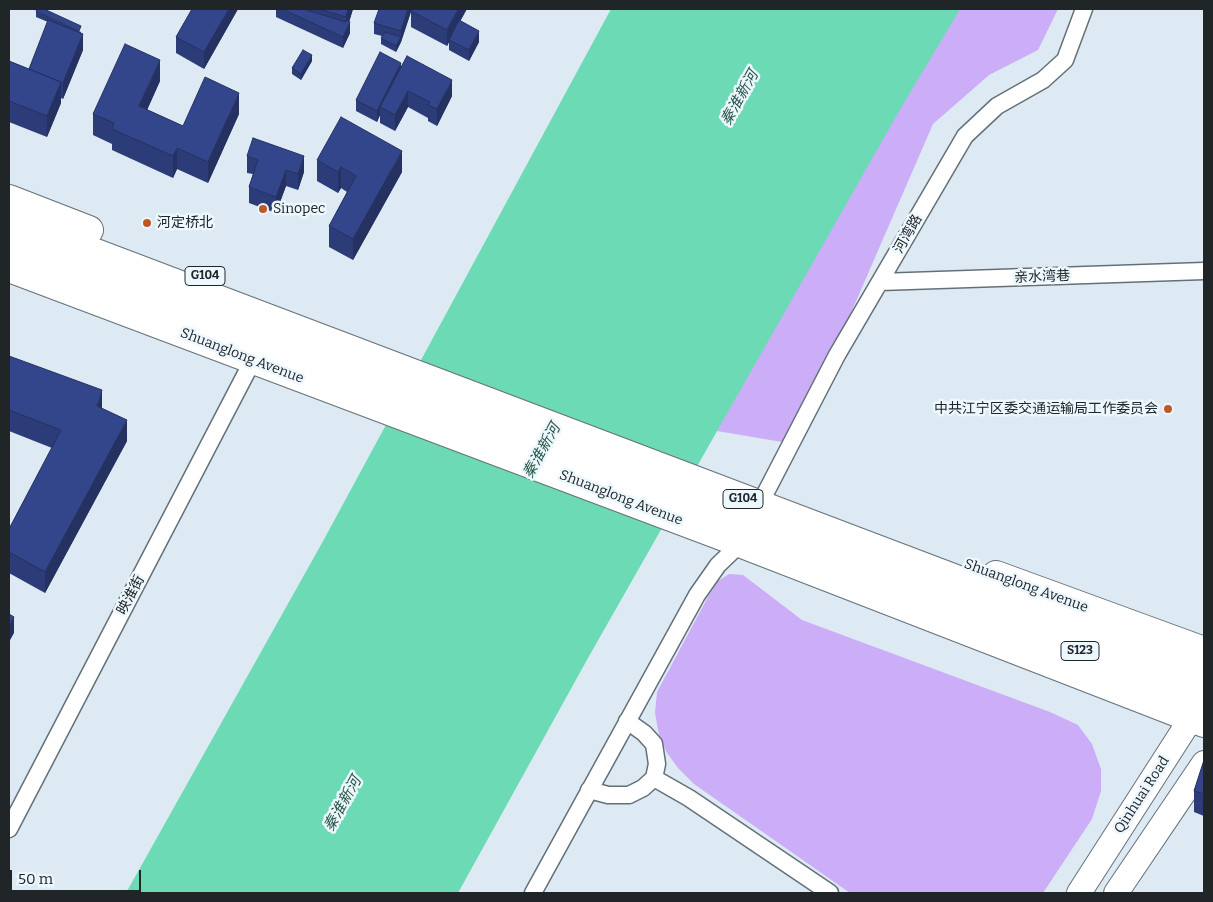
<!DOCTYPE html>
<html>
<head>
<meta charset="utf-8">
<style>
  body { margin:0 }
  #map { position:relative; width:1213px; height:902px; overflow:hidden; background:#ddeaf3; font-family:Bitter,serif }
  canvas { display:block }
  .frame { position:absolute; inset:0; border:10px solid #202528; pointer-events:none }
  .scale { position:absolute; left:10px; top:870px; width:131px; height:22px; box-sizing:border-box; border:2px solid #202528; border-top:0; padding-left:6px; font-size:15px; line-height:18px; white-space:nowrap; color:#202528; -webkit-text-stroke:4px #ecf7fe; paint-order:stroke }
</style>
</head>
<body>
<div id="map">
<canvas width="1213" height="902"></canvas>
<div class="frame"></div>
<div class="scale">50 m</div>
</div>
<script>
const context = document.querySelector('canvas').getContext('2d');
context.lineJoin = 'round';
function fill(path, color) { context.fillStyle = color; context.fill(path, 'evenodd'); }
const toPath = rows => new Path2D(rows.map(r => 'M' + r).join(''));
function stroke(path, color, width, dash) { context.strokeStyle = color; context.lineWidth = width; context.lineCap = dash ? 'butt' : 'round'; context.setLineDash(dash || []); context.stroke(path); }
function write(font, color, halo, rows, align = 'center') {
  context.font = font + ' Bitter,"Noto Sans SC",serif'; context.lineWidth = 5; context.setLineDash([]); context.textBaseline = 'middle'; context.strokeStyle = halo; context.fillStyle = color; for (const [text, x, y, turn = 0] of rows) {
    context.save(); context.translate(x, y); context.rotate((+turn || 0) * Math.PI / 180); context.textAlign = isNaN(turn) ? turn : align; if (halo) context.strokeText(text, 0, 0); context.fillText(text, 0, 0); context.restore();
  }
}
const green = toPath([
  [950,9,1058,9,1038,50,989,75,933,124,794,444,717,431],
  [729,574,743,575,802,620,1050,712,1078,725,1092,744,1101,769,1101,791,1092,819,1043,893,850,893,694,784,678,768,667,753,659,735,655,713,657,692,709,595,718,581]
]);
const water = toPath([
  [611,9,960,9,898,113,588,658,458,893,126,893,322,543]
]);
const street = toPath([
  [880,282,1204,271],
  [766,492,837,355,965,136,997,106,1043,80,1065,60,1084,9],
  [654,778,689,798,830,893],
  [589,790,608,795,629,795,643,788,654,778,657,764,654,744,644,733,627,721],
  [9,829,253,360],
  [533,893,697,595,718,565,741,543]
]);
const secondary = toPath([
  [1079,893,1201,703],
  [1116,893,1204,763]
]);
const highway = toPath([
  [9,199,89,230],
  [9,220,1204,673],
  [9,244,273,342,956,606,1204,696],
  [9,268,724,537,1204,723],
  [996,575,1204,651]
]);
const wall = toPath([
  [192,9,238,9,204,69,176,53,176,37],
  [276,9,353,9,349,22,350,33,343,48,276,17],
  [412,9,460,21,479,42,469,61,449,50,449,42,447,46,411,27,411,11,401,42,396,52,381,44,381,38,382,36,374,34,374,23],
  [36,11,81,32,81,33,83,50,63,99,61,98,61,103,47,137,9,122,9,61,29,69,48,22,36,17],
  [312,61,301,80,292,74,292,68],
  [401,66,452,96,437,126,428,121,428,118,408,107,395,131,380,123,380,115,377,122,356,111,356,100],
  [160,81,147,110,183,126,239,114,208,183,177,169,173,178,112,150,112,144,93,135,93,114],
  [247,156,304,172,298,190,286,186,276,213,249,203,249,187,253,174,247,173],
  [317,160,402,172,353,260,329,247,329,226,347,192,341,188,338,193,317,181],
  [9,356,102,408,127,441,45,593,9,573,9,529,52,448,9,431],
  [1204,760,1204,816,1194,812,1194,791]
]);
const shadedWall = toPath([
  [229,9,238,9,204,69,204,52],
  [348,9,353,9,347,29,350,22,350,33,343,48,343,37,346,32,346,17],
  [408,9,412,9,401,42,401,31],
  [458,9,467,9,450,40,449,40,449,42,447,46,447,30],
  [479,31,479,42,469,61,469,50],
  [83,34,83,50,63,99,63,83],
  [401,37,401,42,396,52,396,46],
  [312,55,312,61,301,80,301,74],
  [160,60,160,81,139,128,139,106],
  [401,63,401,74,380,107,380,115,377,122,377,111],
  [452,80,452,96,437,126,437,109],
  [61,82,61,103,47,137,47,116],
  [408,91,408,107,395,131,395,115],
  [239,93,239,114,208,183,208,162],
  [177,148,177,169,173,178,173,156],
  [402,151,402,172,353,260,353,239],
  [304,156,304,172,298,190,298,174],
  [341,167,341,188,338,193,338,172],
  [286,170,286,186,276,213,276,197],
  [102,390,102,411,97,406],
  [127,420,127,441,45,593,45,572],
  [14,617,14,633,9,642,9,626]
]);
const building = toPath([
  [37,9,44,9,81,26,79,31,36,11,37,9],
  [192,9,229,9,204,52,176,37,192,9],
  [282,9,303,9,346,22,346,20,350,22,343,37,282,9],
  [319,9,348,9,346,17,319,9],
  [379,9,408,9,401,31,374,23,379,9],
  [412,9,458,9,447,30,411,11,412,9],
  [48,20,83,34,63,83,29,69,48,20],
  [459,20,479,31,469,50,449,40,459,20],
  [385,32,401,37,396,46,381,38,385,32],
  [125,44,160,60,139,106,183,126,205,77,239,93,208,162,177,148,173,156,112,129,114,123,93,114,125,44],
  [303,50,312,55,301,74,292,68,303,50],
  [380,52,401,63,377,111,356,100,380,52],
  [407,56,452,80,437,109,428,105,430,102,408,91,395,115,380,107,407,56],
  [9,61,61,82,47,116,9,101,9,61],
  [341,117,402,151,353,239,329,226,356,176,341,167,338,172,317,160,341,117],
  [253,138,304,156,298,174,286,170,276,197,249,187,258,160,247,156,253,138],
  [9,356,102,390,97,406,127,420,45,572,9,552,9,529,61,430,9,410,9,356],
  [9,614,14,617,9,626,9,614],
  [1204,760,1204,794,1194,791,1204,760]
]);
const markers = [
  [263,209,5,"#bd5826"],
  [147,223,5,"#bd5826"],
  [1168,409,5,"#bd5826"]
];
const shields = [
  [205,276,40],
  [743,499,40],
  [1080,651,38]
];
const shieldNames = [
  ["G104",205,276],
  ["G104",743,499],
  ["S123",1080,651]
];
const poiNames = [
  ["Sinopec",273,209],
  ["河定桥北",157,223],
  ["中共江宁区委交通运输局工作委员会",1158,409,"right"]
];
const streetNames = [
  ["河湾路",908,234,-60],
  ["亲水湾巷",1042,277,-2],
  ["Shuanglong Avenue",242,356,21],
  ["Shuanglong Avenue",621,498,21],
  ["Shuanglong Avenue",1026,586,20],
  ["映淮街",131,595,-62],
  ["Qinhuai Road",1142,795,-57]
];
const waterNames = [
  ["秦淮新河",740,98,-61],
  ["秦淮新河",542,451,-61],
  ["秦淮新河",343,804,-61]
];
fill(green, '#ccadf8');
fill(water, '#6cdab4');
stroke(street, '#647078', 19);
stroke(secondary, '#647078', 26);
stroke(highway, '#647078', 30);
stroke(street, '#fff', 16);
stroke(secondary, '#fff', 24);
stroke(highway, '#fff', 28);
fill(wall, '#2c3c78');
fill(shadedWall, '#243161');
fill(building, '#33468b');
stroke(building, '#243161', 1);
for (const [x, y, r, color] of markers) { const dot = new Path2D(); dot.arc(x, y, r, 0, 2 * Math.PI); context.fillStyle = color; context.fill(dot); stroke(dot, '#ecf7fe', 2); }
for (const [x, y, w] of shields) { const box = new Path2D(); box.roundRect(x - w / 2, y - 9.5, w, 19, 4); context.fillStyle = '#ecf7fe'; context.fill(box); stroke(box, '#202528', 1); }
write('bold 12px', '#202528', null, shieldNames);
write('14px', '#202528', '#ecf7fe', poiNames, 'left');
write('14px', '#202528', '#ecf7fe', streetNames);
write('italic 15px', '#265544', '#ecf7fe', waterNames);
</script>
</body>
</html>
